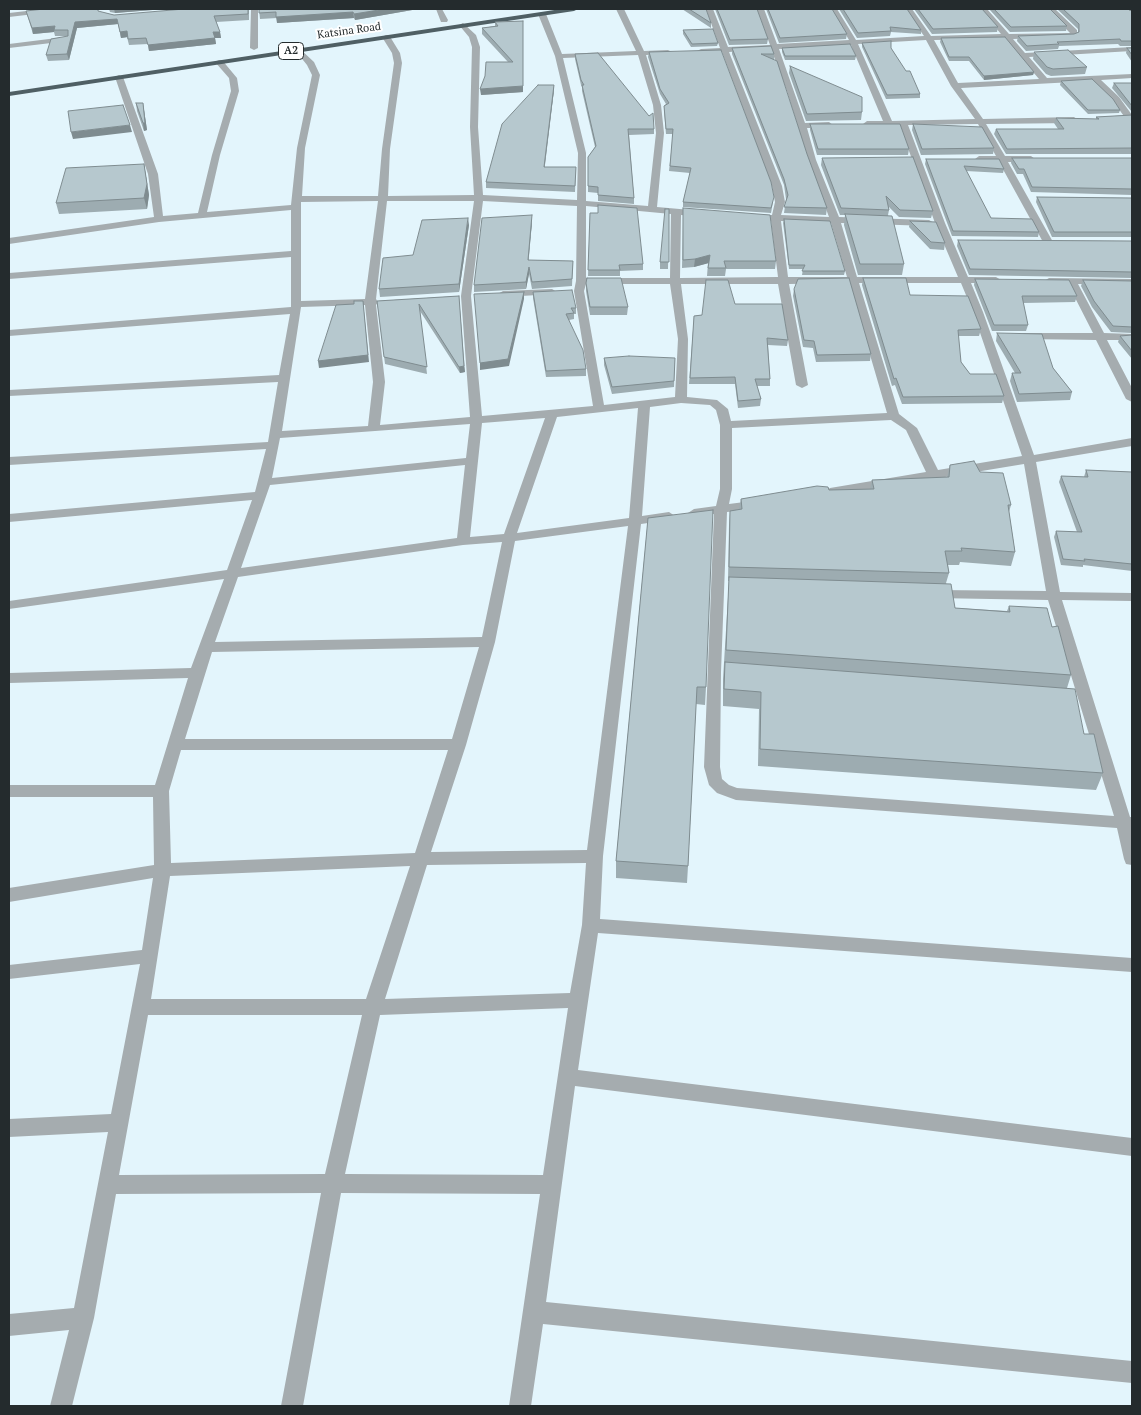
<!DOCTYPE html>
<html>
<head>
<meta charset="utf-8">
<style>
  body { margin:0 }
  #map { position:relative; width:1141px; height:1415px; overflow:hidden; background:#e3f5fc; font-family:"PT Serif",serif }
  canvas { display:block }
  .frame { position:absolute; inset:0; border:10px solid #242b2d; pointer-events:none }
</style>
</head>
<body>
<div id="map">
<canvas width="1141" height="1415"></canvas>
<div class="frame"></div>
</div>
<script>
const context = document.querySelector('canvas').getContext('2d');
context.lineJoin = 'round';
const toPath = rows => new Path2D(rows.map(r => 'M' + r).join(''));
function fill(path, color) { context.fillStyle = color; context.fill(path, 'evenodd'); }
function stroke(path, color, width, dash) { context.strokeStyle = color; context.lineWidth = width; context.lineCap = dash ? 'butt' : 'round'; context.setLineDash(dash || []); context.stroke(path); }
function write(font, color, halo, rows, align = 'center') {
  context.font = font + ' "PT Serif",serif'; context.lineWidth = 4; context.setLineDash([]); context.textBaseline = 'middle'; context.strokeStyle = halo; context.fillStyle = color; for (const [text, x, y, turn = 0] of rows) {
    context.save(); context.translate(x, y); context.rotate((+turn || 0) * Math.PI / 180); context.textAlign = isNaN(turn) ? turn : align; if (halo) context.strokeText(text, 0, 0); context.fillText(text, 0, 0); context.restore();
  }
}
const minor = toPath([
  [44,9,64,9,60,11,9,17,9,13,44,9],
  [251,9,258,9,258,48,254,50,250,48,251,9],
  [436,9,442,9,448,20,447,22,441,22,436,9],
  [616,9,624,9,644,51,668,50,672,52,668,54,646,55,661,105,664,133,657,207,702,211,707,214,702,217,681,215,680,278,778,277,771,221,750,220,745,217,750,214,772,215,775,202,772,186,722,52,701,53,697,51,701,49,720,48,706,9,713,9,728,47,770,45,757,9,764,9,777,44,849,40,831,9,837,9,856,40,924,36,905,9,912,9,931,36,1001,34,980,9,987,9,1009,34,1070,33,1047,9,1055,9,1077,30,1077,35,1073,37,1013,39,1025,53,1132,47,1132,51,1029,57,1047,78,1132,74,1132,78,1101,80,1119,97,1132,115,1132,118,1129,120,1126,119,1113,101,1092,81,961,88,983,119,1074,117,1078,120,1074,123,986,124,1005,156,1031,156,1035,159,1031,162,1008,162,1053,242,1051,244,1045,244,1043,242,999,162,979,162,975,159,979,156,996,156,978,124,908,125,945,223,968,277,996,277,1001,280,996,283,971,283,983,312,1034,455,1132,438,1132,446,1036,462,1060,592,1132,593,1132,601,1062,600,1130,817,1132,817,1132,865,1126,864,1124,859,1117,828,736,800,717,793,709,785,704,767,714,514,694,517,688,513,694,509,716,506,720,489,720,425,716,410,710,405,681,403,650,407,642,516,669,512,675,516,669,520,641,524,603,856,600,919,1132,958,1132,972,598,933,578,1070,1132,1138,1132,1156,575,1086,546,1302,1132,1361,1132,1383,543,1324,531,1406,509,1406,540,1194,341,1193,303,1406,281,1406,321,1193,116,1194,94,1318,72,1406,50,1406,69,1330,9,1336,9,1314,74,1308,108,1132,9,1137,9,1119,111,1114,140,964,9,979,9,965,142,950,153,878,9,902,9,888,154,865,153,797,9,797,9,785,155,785,188,678,9,683,9,673,191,668,224,579,9,609,9,601,227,570,252,500,9,522,9,514,255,492,266,449,9,465,9,457,268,442,278,382,9,396,9,390,279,375,290,314,9,336,9,330,291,307,291,257,9,279,9,273,291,251,291,210,159,222,9,244,9,238,154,217,148,174,115,77,119,75,123,77,158,174,163,216,198,213,212,155,231,91,229,78,215,62,219,60,222,60,237,78,239,91,220,155,207,212,291,205,297,148,312,75,307,65,295,50,299,48,314,62,320,75,305,148,302,196,378,196,382,149,394,63,392,53,382,37,386,35,389,35,400,53,402,63,390,149,388,196,474,195,470,127,472,47,469,37,459,25,463,23,476,35,480,47,478,127,483,195,577,200,578,153,555,56,538,14,542,12,546,14,562,54,636,51,616,9],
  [1005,39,1039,79,958,83,934,40,1005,39],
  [926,40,951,86,975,119,892,121,858,44,926,40],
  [851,45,883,121,867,121,863,124,867,127,900,126,935,223,958,277,857,277,841,223,929,226,934,223,929,220,839,217,816,160,807,128,829,128,833,125,829,122,805,123,779,49,851,45],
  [771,49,787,91,808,160,829,217,781,215,785,202,782,186,729,52,771,49],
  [638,55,653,105,656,133,648,206,586,201,586,153,563,58,638,55],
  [378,201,365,299,301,301,301,202,378,201],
  [387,201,474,201,461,296,470,417,380,425,385,382,376,305,378,302,376,299,387,201],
  [483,201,577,206,576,281,574,291,593,406,482,416,471,296,483,201],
  [586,206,671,214,670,278,586,278,586,206],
  [781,221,831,223,847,277,788,277,781,221],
  [849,283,887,413,731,421,728,409,717,400,687,397,688,339,681,284,778,284,796,385,802,388,808,385,789,284,849,283],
  [859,283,961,283,973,312,1022,456,938,470,917,428,899,414,859,283],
  [586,284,670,284,678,339,675,397,604,405,584,291,586,284],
  [365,305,373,382,368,426,282,431,301,307,365,305],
  [638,408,629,518,517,533,557,417,638,408],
  [545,418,504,534,470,537,482,423,545,418],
  [891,420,906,430,926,472,830,488,824,492,830,496,1024,464,1046,591,934,590,929,591,927,594,929,597,934,598,1048,600,1114,816,737,788,729,785,722,779,720,767,721,672,727,512,760,508,766,504,760,500,729,504,732,489,732,428,891,420],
  [470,424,466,458,272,478,280,438,470,424],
  [465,465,457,538,241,568,270,485,465,465],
  [628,526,587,850,431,852,466,745,495,642,515,541,628,526],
  [502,542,482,637,215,642,238,577,463,545,502,542],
  [479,647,452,739,185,739,212,652,479,647],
  [181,750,448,750,415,853,171,863,169,791,181,750],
  [586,863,582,925,570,993,385,999,427,865,586,863],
  [410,866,366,999,151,999,170,876,410,866],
  [568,1008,543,1175,345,1174,380,1015,568,1008],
  [148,1015,362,1015,325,1174,119,1175,148,1015],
  [1125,9,1132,9,1132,14,1129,14,1125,9],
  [65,37,68,37,68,41,9,48,9,44,65,37],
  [1049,278,1132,279,1132,285,1078,284,1104,333,1132,334,1132,340,1107,340,1132,388,1132,402,1126,399,1096,340,1024,339,1019,336,1024,333,1093,333,1068,284,1045,283,1044,281,1049,278],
  [552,289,557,292,556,294,503,297,498,294,503,291,552,289]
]);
const highway = toPath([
  [561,9,578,9,574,11,9,96,9,92,561,9]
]);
const wall = toPath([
  [109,9,165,9,115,13,110,12],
  [249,9,249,20,216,22,220,32,221,38,215,38,216,44,149,51,148,44,129,45,127,37,121,38,118,24,77,28,69,60,48,61,46,55,68,36,55,36,54,32,33,34,26,11,100,12,114,15],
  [259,9,418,9,355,20,354,18,277,23,277,18,260,19],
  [682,9,706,9,711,23,711,28],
  [715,9,757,9,768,39,767,44,729,45],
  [766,9,832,9,847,34,846,39,779,43],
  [839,9,907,9,921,30,921,34,891,32,890,36,857,38],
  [914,9,982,9,998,27,997,32,932,34],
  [989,9,1050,9,1067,26,1066,31,1010,32],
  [1057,9,1128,9,1129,10,1132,11,1132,46,1120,46,1118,44,1059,46,1058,49,1026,51,1017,41,1018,36,1074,34,1078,32,1078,29],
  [523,21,523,92,481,95,508,62,482,34,482,28,495,26,495,22],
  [683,30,718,43,717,46,691,47,683,34],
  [941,38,1034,72,1033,75,984,80,969,61,949,61,940,42],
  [862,43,891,48,920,94,920,98,886,99,862,47],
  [732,48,774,54,774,60,807,154,827,208,826,215,784,213,786,199,784,185,732,54],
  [782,48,856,56,855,60,785,60,782,52],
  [1127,48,1132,48,1132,62,1126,53],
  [649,52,773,202,771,213,683,207,683,202,690,173,669,171,673,134,666,134,664,111,664,106,666,104,660,94,648,57],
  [1034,52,1087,67,1085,74,1051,76,1046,74,1033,59],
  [575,54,654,129,654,134,629,135,634,198,634,204,598,201,598,193,588,192,588,157,595,147,582,91,582,87,581,85,575,59],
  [790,66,862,112,861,120,806,121,789,73],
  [1061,81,1120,110,1119,113,1088,114,1060,85],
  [1114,83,1132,83,1132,112,1112,88],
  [554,85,554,90,544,167,576,167,575,192,486,188,486,182],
  [136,103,144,110,147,130,144,131,137,111],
  [1132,115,1132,154,1006,154,994,134,996,129,1058,129,1054,123,1056,118,1096,119,1096,117],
  [810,124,909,149,908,155,817,155,810,130],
  [913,124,994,148,993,154,921,155,912,130],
  [822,158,933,211,931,218,899,217,889,207,889,210,888,215,904,264,902,275,858,275,844,225,845,215,840,215,821,165],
  [1012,158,1132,158,1132,195,1031,192,1023,174,1017,174,1011,163],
  [926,159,1004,169,1003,173,966,171,991,218,1039,232,1038,237,952,236,925,164],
  [144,164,149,195,147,209,59,214,56,203],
  [1037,197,1132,198,1132,237,1052,237,1036,202],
  [669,209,668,269,660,269,660,262],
  [590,213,643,264,643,270,620,271,620,276,588,276],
  [683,216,776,261,775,269,726,269,725,276,707,276,708,263,694,267,682,268],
  [784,219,845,271,844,275,802,275,803,269,789,269,783,223],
  [910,221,945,243,944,250,930,249,909,227],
  [532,222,528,260,573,261,572,286,532,289,529,274,526,289,474,292,474,285],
  [469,225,459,292,380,297,379,289,413,255],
  [958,240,1132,241,1132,278,969,275,957,246],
  [863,278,910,295,981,329,979,336,958,336,961,362,970,374,1004,396,1002,403,902,404,895,385,892,386,862,285],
  [975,279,1077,296,1075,302,1023,303,1028,325,1026,331,992,331,974,285],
  [1083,280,1132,281,1132,333,1111,332,1092,307,1081,286],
  [586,283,628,307,627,315,590,315,586,291],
  [794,289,871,354,870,361,816,362,813,348,803,347,793,296],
  [533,292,576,308,576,314,574,314,574,319,569,320,586,369,586,376,546,377,533,298],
  [459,296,465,372,460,373,420,311,427,374,385,364,377,301],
  [735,304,788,340,787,346,768,345,770,379,770,386,757,386,761,399,760,406,738,408,735,384,689,384,694,316,702,315],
  [997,333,1053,368,1072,392,1070,400,1017,402,1010,381,1012,373,1015,373,996,341],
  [1132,335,1132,359,1118,342,1120,336],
  [604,358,675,358,674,387,612,394,604,365],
  [950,465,980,472,1011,505,1009,512,1015,552,1011,566,960,562,959,565,948,565,949,573,946,583,955,608,1007,611,1009,606,1052,627,1071,675,1067,688,1084,734,1103,773,1096,790,758,766,759,709,723,706,723,679,729,581,728,581,729,525,730,511,739,509,741,499,829,490,870,489,872,480,947,477],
  [1086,470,1132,472,1132,571,1083,565,1083,567,1061,565,1054,537,1056,531,1077,532,1059,482,1061,476,1084,477],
  [648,518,706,687,705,705,696,704,688,866,687,883,616,878,616,861]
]);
const shadedWall = toPath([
  [114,9,165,9,115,13],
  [385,9,418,9,355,20,354,14],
  [353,12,354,18,277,23,276,17],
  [117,19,118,24,77,28,69,60,67,54,75,22],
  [523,21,523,92,481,95,480,89,523,86],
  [55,26,54,32,33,34,32,28],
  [127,31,128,37,121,38,120,32],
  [213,32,220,32,221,38,215,38,216,44,149,51,148,45],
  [1034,72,1033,75,984,80,984,76],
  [554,85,554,90,544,173,544,167],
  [143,103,147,130,144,131,143,123],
  [130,125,132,132,73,139,71,132],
  [144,164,149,195,147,209,144,198],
  [532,215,532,222,528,267,528,260],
  [468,218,469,225,459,292,459,284],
  [710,255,709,263,694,267,695,259],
  [529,267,529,274,526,289,526,282],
  [524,292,524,299,509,366,480,370,480,363],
  [363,301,369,362,319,368,318,361],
  [464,366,465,372,460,373,459,367]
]);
const building = toPath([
  [44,9,98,9,98,11,114,15,184,9,248,9,248,14,214,16,220,32,213,32,215,38,148,45,146,38,128,39,127,31,120,32,117,19,75,22,67,54,46,55,51,39,68,36,68,30,54,30,55,26,32,28,26,11,44,9],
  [259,9,385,9,354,14,353,12,276,17,276,12,259,13,259,9],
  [689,9,706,9,711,23,689,9],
  [717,9,757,9,768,39,730,40,717,9],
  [768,9,832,9,847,34,780,38,768,9],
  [843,9,907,9,921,30,890,27,891,31,858,33,843,9],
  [918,9,982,9,998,27,933,29,918,9],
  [994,9,1050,9,1067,26,1011,27,994,9],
  [1063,9,1128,9,1129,10,1132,11,1132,41,1121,41,1120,39,1057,42,1059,44,1027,46,1018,36,1074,34,1079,32,1079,24,1063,9],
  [523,21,523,86,480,89,485,76,486,62,513,62,482,28,498,26,495,22,523,21],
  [713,29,718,43,692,44,683,30,713,29],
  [1005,37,1034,72,984,76,969,57,949,57,941,38,1005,37],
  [891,41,891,48,906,71,910,71,920,94,887,95,862,43,891,41],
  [850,44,856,56,785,56,782,48,850,44],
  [771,46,774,54,761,54,777,61,807,154,827,208,784,207,788,195,784,179,732,48,771,46],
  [1127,48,1132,48,1132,55,1127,48],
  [721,50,771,182,774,197,771,208,683,202,691,168,670,166,673,129,666,129,664,106,669,103,660,89,649,52,721,50],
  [1068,50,1087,67,1053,69,1047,67,1034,52,1068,50],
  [598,53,649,116,653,113,654,129,628,129,634,198,598,195,598,187,588,186,588,157,596,146,582,85,584,85,581,80,575,54,598,53],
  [790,66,862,97,862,112,807,114,790,66],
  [1092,79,1113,99,1120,110,1088,110,1061,81,1092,79],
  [1114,83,1132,83,1132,106,1114,83],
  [538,85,554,85,544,167,576,167,575,186,486,182,502,124,538,85],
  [136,103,143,103,145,123,143,123,136,103],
  [123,105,130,125,71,132,68,111,123,105],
  [1132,115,1132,148,1007,149,996,129,1064,129,1056,118,1099,119,1096,117,1132,115],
  [810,124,900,124,909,149,818,149,810,124],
  [913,124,982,127,994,148,922,149,913,124],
  [913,157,933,211,900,210,886,196,889,210,841,208,822,158,913,157],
  [1012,158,1132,158,1132,189,1032,187,1024,169,1019,169,1012,158],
  [926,159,999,159,1004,169,964,166,991,218,1032,219,1039,232,953,231,926,159],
  [144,164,147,184,144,198,56,203,66,168,144,164],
  [1037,197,1132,198,1132,232,1054,232,1037,197],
  [598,205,637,208,643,264,619,265,620,270,588,270,590,213,598,213,598,205],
  [683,208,770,215,776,261,724,261,726,268,708,268,710,255,695,259,683,260,683,208],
  [665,209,669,209,669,262,660,262,665,209],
  [845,214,892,216,904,264,860,264,845,214],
  [532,215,528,260,573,261,572,279,532,282,529,267,526,282,474,285,482,218,532,215],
  [468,218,459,284,379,289,383,258,413,255,422,220,468,218],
  [784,219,830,221,845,271,802,271,805,265,789,265,784,219],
  [910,221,936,222,945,243,931,242,910,221],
  [958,240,1132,241,1132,272,970,269,958,240],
  [587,278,621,278,628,307,590,307,586,283,587,278],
  [849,278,871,354,817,355,814,341,804,340,794,289,798,279,849,278],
  [863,278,906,278,910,295,968,296,981,329,958,330,961,362,970,374,996,374,1004,396,903,397,896,378,894,379,863,278],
  [975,279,1069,280,1077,296,1022,296,1028,325,994,325,975,279],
  [706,280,728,280,735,304,782,304,788,340,767,338,770,379,755,379,761,399,738,401,735,377,690,378,694,316,702,315,706,280],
  [1083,280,1132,281,1132,327,1113,326,1094,301,1083,280],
  [572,290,576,308,571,308,574,313,566,314,583,350,586,369,546,371,533,292,572,290],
  [524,292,508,359,480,363,474,294,524,292],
  [459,296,464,366,459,367,419,304,427,367,384,357,377,301,459,296],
  [354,301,363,301,368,355,318,361,336,305,354,304,354,301],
  [997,333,1042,334,1053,368,1072,392,1019,394,1012,373,1021,373,997,333],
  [1132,335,1132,351,1120,336,1132,335],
  [629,356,675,358,674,381,612,387,604,358,629,356],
  [974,461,980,472,1003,473,1011,505,1008,505,1015,552,961,548,962,551,945,551,949,573,729,567,730,511,742,509,741,499,817,486,828,487,829,490,874,489,872,480,949,477,950,465,974,461],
  [1086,470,1132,472,1132,564,1084,559,1085,561,1063,559,1056,531,1082,532,1061,476,1088,477,1086,470],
  [713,510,706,687,697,687,688,866,616,861,648,518,713,510],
  [729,577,951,584,955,608,1010,612,1009,606,1047,608,1052,627,1058,626,1071,675,726,650,729,577],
  [725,662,1075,689,1084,734,1094,734,1103,773,760,749,761,692,724,689,725,662]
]);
const farStreetnames = [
  ["Katsina Road",349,31,-8]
];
const shields = [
  [291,51,25]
];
const shieldNames = [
  ["A2",291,51]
];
fill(minor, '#a5acaf');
fill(highway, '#4f5f64');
fill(wall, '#9dacb1');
fill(shadedWall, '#7f8c90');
fill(building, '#b6c8ce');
stroke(building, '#7f8c90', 1);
write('11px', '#242b2d', '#fff', farStreetnames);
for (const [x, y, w] of shields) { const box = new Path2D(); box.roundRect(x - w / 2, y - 8.5, w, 17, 4); context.fillStyle = '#fff'; context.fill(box); stroke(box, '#242b2d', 1); }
write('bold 11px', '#242b2d', null, shieldNames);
</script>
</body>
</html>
